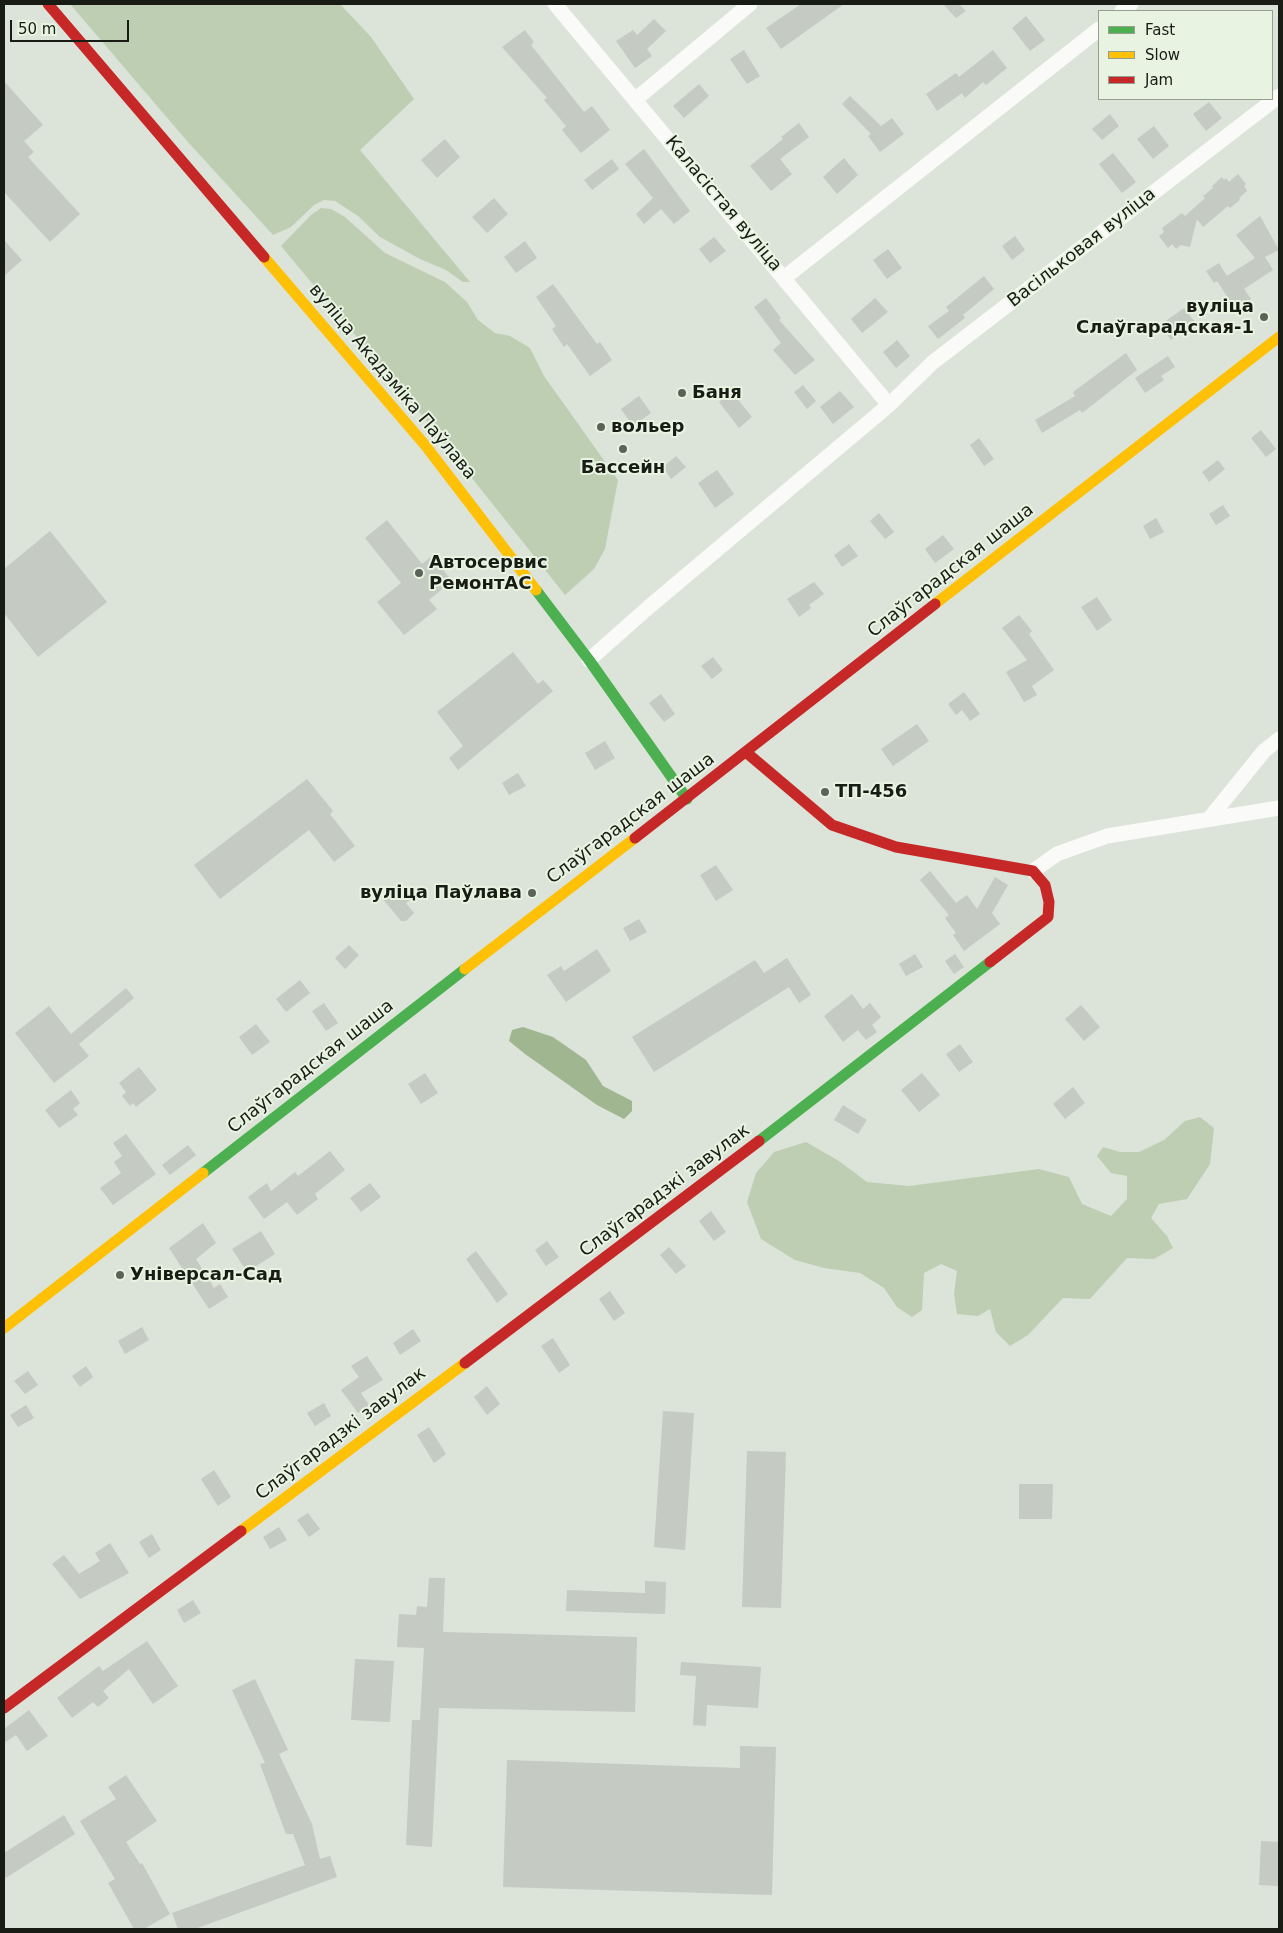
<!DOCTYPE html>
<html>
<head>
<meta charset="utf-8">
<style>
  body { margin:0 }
  #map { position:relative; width:1283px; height:1933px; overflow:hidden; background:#dce3d8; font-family:"DejaVu Sans",sans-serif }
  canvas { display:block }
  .frame { position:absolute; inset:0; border:5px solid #181c15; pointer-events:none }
  .legend { position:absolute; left:1098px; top:10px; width:175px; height:90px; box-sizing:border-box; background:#e8f4e1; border:1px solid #959e8f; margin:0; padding:6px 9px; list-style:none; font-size:15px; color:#181c15 }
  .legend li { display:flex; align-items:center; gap:10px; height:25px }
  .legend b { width:25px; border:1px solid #959e8f }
  .scale { position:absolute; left:10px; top:20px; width:119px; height:22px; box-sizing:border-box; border:2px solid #181c15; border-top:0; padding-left:6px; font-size:15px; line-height:18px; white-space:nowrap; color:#181c15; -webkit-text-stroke:4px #e8f4e1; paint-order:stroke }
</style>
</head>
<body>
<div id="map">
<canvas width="1283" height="1933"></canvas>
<div class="frame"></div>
<ul class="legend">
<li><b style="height:6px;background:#4caf50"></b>Fast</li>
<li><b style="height:6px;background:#ffc107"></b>Slow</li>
<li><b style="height:6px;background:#c62828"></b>Jam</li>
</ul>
<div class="scale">50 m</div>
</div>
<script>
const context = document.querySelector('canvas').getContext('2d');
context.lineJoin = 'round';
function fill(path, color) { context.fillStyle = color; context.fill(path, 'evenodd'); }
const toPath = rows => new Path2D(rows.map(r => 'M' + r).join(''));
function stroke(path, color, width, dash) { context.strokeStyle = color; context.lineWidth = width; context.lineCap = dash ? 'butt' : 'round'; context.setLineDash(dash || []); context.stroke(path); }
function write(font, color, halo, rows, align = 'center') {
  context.font = font + ' "DejaVu Sans",sans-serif'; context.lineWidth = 4; context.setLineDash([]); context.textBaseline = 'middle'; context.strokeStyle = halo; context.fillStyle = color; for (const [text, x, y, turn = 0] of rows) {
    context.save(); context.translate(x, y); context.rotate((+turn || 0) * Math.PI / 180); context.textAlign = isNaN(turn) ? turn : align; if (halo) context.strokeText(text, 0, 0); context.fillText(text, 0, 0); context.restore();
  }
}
const green = toPath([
  [70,4,340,4,371,37,414,99,360,150,470,282,463,282,446,270,420,259,380,237,358,216,335,201,324,200,314,205,291,227,273,235,187,141],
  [321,208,331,209,345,217,385,253,445,282,467,302,478,320,495,333,510,336,530,348,544,376,618,480,605,549,594,569,565,595,425,419,281,246,311,215],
  [1200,1117,1214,1128,1210,1164,1187,1199,1159,1204,1151,1218,1167,1236,1173,1248,1154,1259,1127,1258,1090,1299,1063,1298,1028,1335,1010,1346,996,1332,990,1309,978,1316,957,1314,954,1294,957,1271,941,1264,924,1273,922,1310,912,1317,897,1307,884,1288,860,1273,824,1268,795,1260,761,1239,747,1202,756,1173,774,1152,806,1142,839,1161,867,1182,909,1186,1039,1169,1069,1177,1082,1204,1111,1216,1127,1199,1127,1176,1111,1173,1097,1156,1103,1147,1120,1152,1139,1152,1164,1140,1185,1121]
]);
const water = toPath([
  [523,1027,553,1037,586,1060,603,1086,632,1101,632,1111,624,1119,597,1105,525,1054,509,1041,512,1030]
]);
const building = toPath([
  [801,4,844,4,781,49,766,28],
  [943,4,959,4,966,11,956,18],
  [1026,16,1045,40,1030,51,1012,28],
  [654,19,666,31,647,49,652,56,635,68,616,41,633,30,637,35],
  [525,30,534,42,531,45,584,112,592,106,610,130,581,153,562,130,566,126,544,100,547,98,502,47],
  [744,50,760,76,747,84,730,59],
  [993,50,1007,68,986,85,983,82,965,98,962,93,937,111,926,94,956,73,959,77],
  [4,81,43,125,24,141,34,152,28,157,80,214,50,242,4,192],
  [699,84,709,96,684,118,673,106],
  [850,96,881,126,892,118,904,134,880,152,868,136,871,134,842,104],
  [1209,102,1222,118,1206,131,1193,114],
  [1110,114,1119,126,1102,140,1092,129],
  [799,123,809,137,780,159,792,174,771,191,750,166,783,139,781,137],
  [1154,126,1169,146,1153,159,1137,139],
  [445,139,460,157,437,178,421,160],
  [644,149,690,211,674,224,661,209,644,224,636,214,653,198,625,164],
  [1113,153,1136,182,1122,193,1099,164],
  [844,158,858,175,837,194,823,177],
  [612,159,619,169,592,190,584,180],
  [1238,174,1246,184,1244,186,1247,191,1239,198,1240,200,1230,208,1228,206,1203,227,1197,219,1190,247,1181,245,1176,249,1172,244,1168,248,1159,236,1164,232,1162,228,1182,213,1185,216,1205,198,1203,196,1213,188,1212,186,1222,177,1224,180,1226,178,1229,182],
  [494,198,508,214,487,233,472,217],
  [1260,216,1279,250,1265,257,1273,270,1244,289,1251,299,1236,310,1217,281,1214,283,1206,271,1219,263,1227,276,1255,258,1236,235],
  [1015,236,1025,250,1012,260,1002,246],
  [714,237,726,251,710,263,699,249],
  [4,240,22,260,4,276],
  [525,241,537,258,516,273,504,257],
  [888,249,902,268,887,279,873,260],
  [984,276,994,289,963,315,965,318,938,339,928,326,949,311,946,307],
  [553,284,597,344,600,342,612,360,590,376,567,344,564,347,552,329,556,326,536,297],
  [766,298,781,318,779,320,815,360,795,375,773,350,781,343,754,307],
  [875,298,888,312,862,333,851,319],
  [1184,308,1195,322,1171,340,1160,325],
  [897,340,910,356,896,368,883,352],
  [1126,353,1137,370,1082,413,1080,410,1042,433,1035,420,1075,396,1073,392],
  [1168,356,1175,367,1161,376,1164,380,1145,393,1135,378],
  [803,385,816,401,807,409,794,392],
  [840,391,854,407,833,424,820,407],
  [732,392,752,417,739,428,719,402],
  [639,396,651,413,633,426,621,409],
  [1261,430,1276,449,1266,457,1251,438],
  [979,438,994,459,984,466,970,445],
  [676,456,686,467,671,479,663,467],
  [1218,460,1225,469,1209,482,1202,472],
  [717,470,734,494,715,508,698,483],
  [1223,505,1230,516,1216,525,1209,514],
  [879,513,894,532,885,539,870,521],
  [1156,518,1164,532,1150,539,1143,526],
  [387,520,422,564,432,556,452,581,429,600,437,609,404,635,377,602,401,583,365,538],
  [50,531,107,602,38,657,4,613,4,569],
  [943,535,954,549,935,563,925,549],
  [849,544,858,556,842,567,834,555],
  [814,582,824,594,809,605,811,608,799,617,787,599],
  [1097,597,1112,620,1097,631,1081,607],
  [1019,615,1032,631,1029,634,1054,670,1032,686,1037,695,1024,702,1006,672,1027,660,1002,628],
  [513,652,538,684,543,680,553,691,458,770,449,758,463,746,437,712],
  [713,657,723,670,712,679,701,666],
  [964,692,980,714,970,721,962,710,956,715,948,704],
  [661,694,675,714,664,722,649,703],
  [917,724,929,741,893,766,881,749],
  [605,741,615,758,595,770,585,753],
  [518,773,526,786,509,795,502,783],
  [307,779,333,811,330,814,355,846,334,862,309,830,220,899,194,865],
  [716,865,733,890,716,901,700,875],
  [930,871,956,903,967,895,977,909,995,877,1008,885,992,913,1000,924,964,951,953,935,956,933,945,918,949,915,920,880],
  [398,885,410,900,406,903,414,913,406,921,401,921,382,898],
  [639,919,647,932,630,941,623,928],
  [349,945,359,955,345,969,335,958],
  [597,949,611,971,566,1002,547,975,561,966,564,971],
  [915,954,923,967,906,976,899,964],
  [955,954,964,967,954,974,945,961],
  [787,958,811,995,799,1003,789,987,654,1072,632,1037,755,960,764,973],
  [300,980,310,993,286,1012,276,999],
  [126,988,134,998,79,1044,89,1056,54,1083,15,1033,49,1006,71,1034],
  [852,994,863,1009,870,1003,881,1017,872,1025,877,1032,866,1040,858,1030,843,1042,824,1016],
  [324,1003,338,1023,326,1031,312,1011],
  [1081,1005,1100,1027,1084,1041,1065,1019],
  [256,1024,270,1042,252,1055,239,1037],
  [960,1044,973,1062,959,1072,946,1054],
  [139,1067,157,1090,136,1107,133,1103,130,1106,122,1096,126,1092,119,1083],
  [425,1073,438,1093,421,1104,408,1084],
  [922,1073,940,1095,919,1112,901,1090],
  [1073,1087,1085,1103,1065,1119,1053,1104],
  [71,1090,80,1103,73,1109,78,1115,59,1128,45,1110],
  [843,1105,867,1120,858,1134,834,1120],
  [126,1134,156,1174,113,1205,100,1188,121,1173,114,1162,122,1156,113,1143],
  [188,1145,196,1155,170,1175,162,1165],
  [330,1151,345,1170,315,1194,318,1199,297,1215,287,1202,264,1219,248,1197,267,1183,271,1191,295,1172,298,1176],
  [370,1183,381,1197,361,1212,350,1198],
  [711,1211,726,1232,714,1241,699,1221],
  [203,1223,216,1243,196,1259,214,1288,220,1284,228,1297,209,1309,169,1248],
  [261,1231,275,1254,247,1272,232,1249],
  [547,1241,559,1257,546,1266,535,1250],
  [669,1247,686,1266,676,1274,660,1255],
  [476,1251,508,1294,497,1303,466,1259],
  [610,1291,625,1313,614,1321,599,1299],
  [142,1327,149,1340,125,1354,118,1341],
  [413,1329,421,1341,400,1355,393,1343],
  [553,1338,570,1365,559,1373,541,1346],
  [367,1356,383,1380,361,1393,369,1405,358,1413,341,1390,359,1377,351,1366],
  [86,1366,93,1377,80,1387,72,1376],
  [28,1371,38,1385,25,1394,14,1381],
  [487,1386,500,1404,487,1415,474,1397],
  [324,1403,331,1416,315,1426,307,1413],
  [26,1405,34,1418,18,1427,10,1415],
  [663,1411,694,1413,685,1550,654,1547],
  [429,1427,446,1454,434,1463,417,1435],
  [747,1451,786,1452,781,1608,742,1607],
  [214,1470,231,1497,218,1506,201,1479],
  [1019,1484,1053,1484,1052,1519,1019,1519],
  [308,1513,320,1529,309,1537,297,1520],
  [279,1527,287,1540,270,1549,263,1537],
  [152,1534,161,1550,149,1558,139,1542],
  [110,1543,129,1573,80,1599,52,1564,64,1555,79,1574,100,1561,95,1553],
  [429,1578,445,1578,443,1632,637,1637,635,1712,439,1708,432,1847,406,1845,412,1720,420,1720,424,1648,397,1647,399,1614,416,1615,417,1606,427,1607],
  [645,1581,666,1582,665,1614,566,1611,567,1590,645,1593],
  [193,1600,201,1613,184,1623,177,1610],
  [147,1641,178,1686,153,1704,129,1669,103,1691,109,1698,98,1707,93,1702,72,1718,57,1698,99,1666,103,1671],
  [355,1659,394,1661,390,1722,351,1720],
  [681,1662,761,1667,758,1708,707,1705,706,1726,693,1725,696,1676,680,1675],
  [255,1679,288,1750,279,1754,312,1824,320,1859,330,1856,337,1877,195,1929,178,1929,172,1913,305,1865,293,1834,286,1834,260,1764,265,1763,232,1690],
  [29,1710,48,1736,27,1751,16,1735,4,1743,4,1729],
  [740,1746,776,1747,772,1895,503,1887,507,1760,740,1768],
  [126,1775,157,1821,126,1842,140,1864,142,1863,170,1914,144,1929,134,1929,108,1883,115,1879,80,1821,116,1799,108,1787],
  [64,1815,75,1834,4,1879,4,1853],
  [1261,1841,1279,1842,1279,1886,1259,1885]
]);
const street = toPath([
  [555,4,889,405],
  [1122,11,1131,4],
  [636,99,750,4],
  [784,278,1099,29],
  [589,660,650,606,889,405,932,363,1279,96],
  [1209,819,1264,751,1279,739],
  [1033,871,1057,854,1107,836,1279,808]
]);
const fast = toPath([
  [536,590,589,660,687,799],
  [759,1141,990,962],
  [203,1173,465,969]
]);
const slow = toPath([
  [264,257,425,445,536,590],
  [935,604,1279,337],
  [465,969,635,838],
  [4,1328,203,1173],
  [241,1531,465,1363]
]);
const jam = toPath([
  [48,4,264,257],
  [747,753,832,825,896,847,1033,871,1045,885,1049,902,1048,917,990,962],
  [635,838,935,604],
  [465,1363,759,1141],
  [4,1708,241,1531]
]);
const markers = [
  [1264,317,5,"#5d6259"],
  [682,393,5,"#5d6259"],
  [601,427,5,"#5d6259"],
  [623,449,5,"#5d6259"],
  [419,573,5,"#5d6259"],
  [825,792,5,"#5d6259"],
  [532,893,5,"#5d6259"],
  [120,1275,5,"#5d6259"]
];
const streetNames = [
  ["Каласістая вуліца",723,204,50],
  ["Васільковая вуліца",1082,248,-38],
  ["вуліца Акадэміка Паўлава",392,382,50],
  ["Слаўгарадская шаша",951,571,-38],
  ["Слаўгарадская шаша",631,819,-37],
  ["Слаўгарадская шаша",311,1067,-38],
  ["Слаўгарадзкі завулак",665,1191,-37],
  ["Слаўгарадзкі завулак",341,1434,-37]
];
const poiNames = [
  ["вуліца",1254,307,"right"],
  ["Слаўгарадская-1",1254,328,"right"],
  ["Баня",692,393],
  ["вольер",611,427],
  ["Бассейн",623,468,"center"],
  ["Автосервис",429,563],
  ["РемонтАС",429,584],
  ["ТП-456",835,792],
  ["вуліца Паўлава",522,893,"right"],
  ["Універсал-Сад",130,1275]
];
fill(green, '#beceb3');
fill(water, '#a0b691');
fill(building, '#c5cac2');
stroke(street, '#fafbf9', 15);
stroke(fast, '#4caf50', 11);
stroke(slow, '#ffc107', 11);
stroke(jam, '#c62828', 11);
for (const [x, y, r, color] of markers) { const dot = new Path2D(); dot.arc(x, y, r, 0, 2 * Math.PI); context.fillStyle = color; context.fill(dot); stroke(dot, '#e8f4e1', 2); }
write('18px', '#181c15', '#e8f4e1', streetNames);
write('bold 18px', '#181c15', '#e8f4e1', poiNames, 'left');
</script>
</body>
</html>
